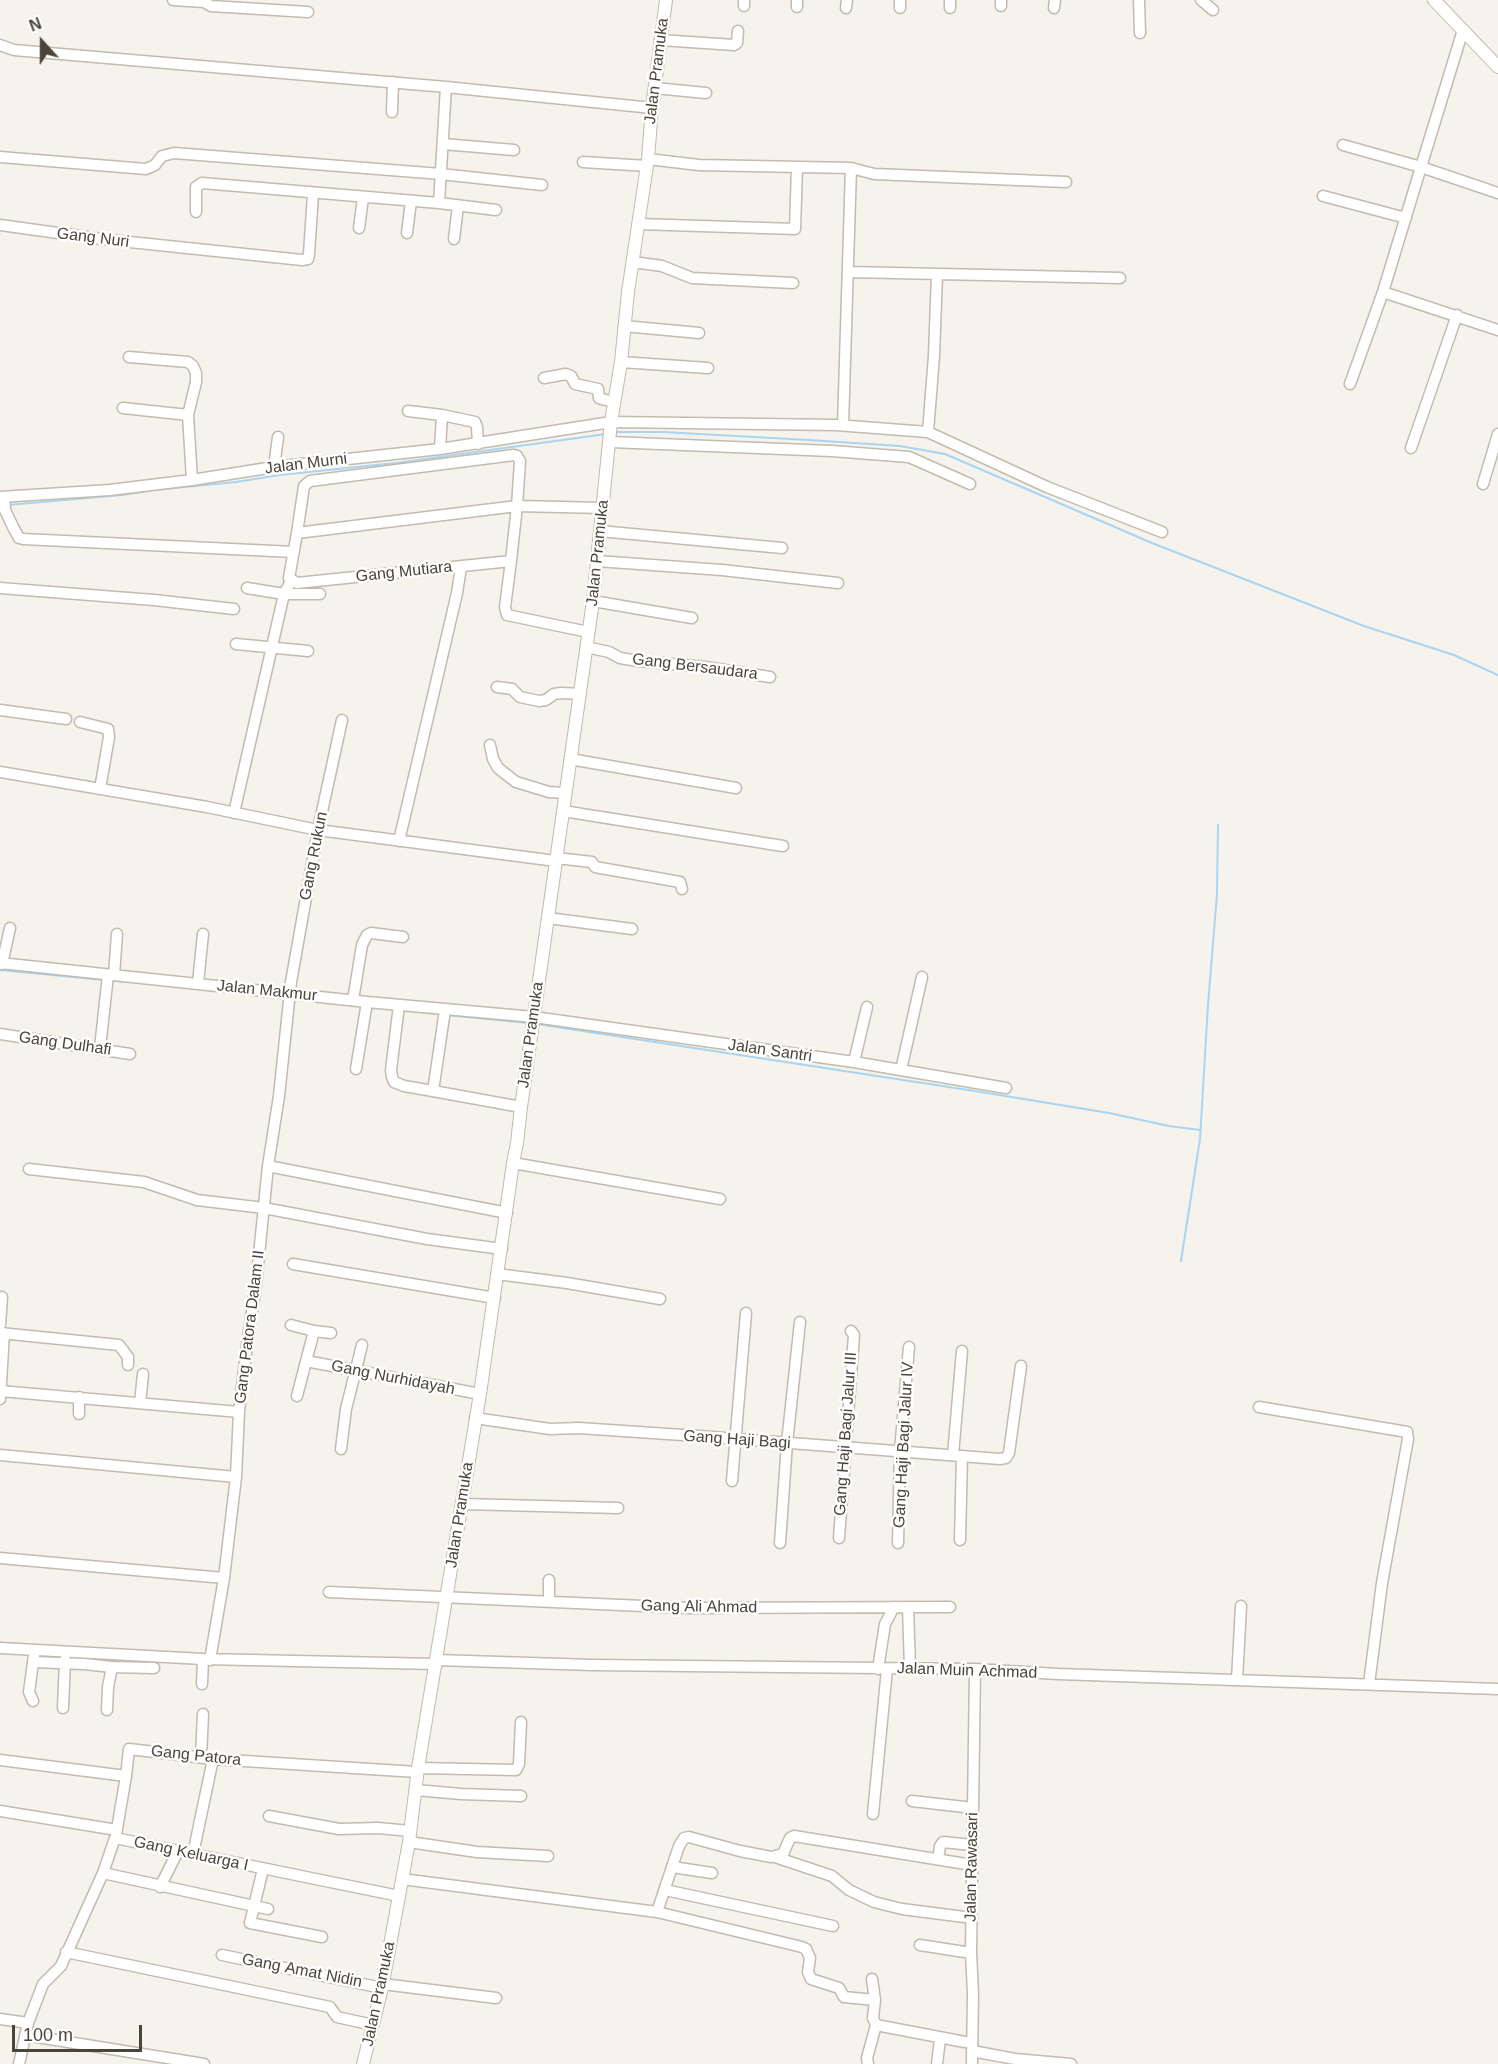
<!DOCTYPE html>
<html>
<head>
<meta charset="utf-8">
<style>
  body { margin:0 }
  #map { position:relative; width:1498px; height:2064px; overflow:hidden; background:#f6f3ec; font-family:Arial,sans-serif }
  canvas { display:block }
  .north { position:absolute; left:12px; top:12px; width:60px; height:60px; -webkit-text-stroke:4px #fff; paint-order:stroke; rotate:339deg; font-size:16px; font-weight:700; line-height:24px; text-align:center; color:#4b4439 }
  .north::after { content:''; display:block; margin:auto; width:21px; height:27px; background:#4b4439; clip-path:polygon(50% 0,100% 100%,50% 72%,0 100%) }
  .scale { position:absolute; left:12px; top:2025px; width:130px; height:27px; box-sizing:border-box; border:3px solid #4b4439; border-top:0; padding-left:8px; font-size:18px; line-height:21px; white-space:nowrap; color:#4b4439; -webkit-text-stroke:4px #fff; paint-order:stroke }
</style>
</head>
<body>
<div id="map">
<canvas width="1498" height="2064"></canvas>
<div class="north">N</div>
<div class="scale">100 m</div>
</div>
<script>
const context = document.querySelector('canvas').getContext('2d');
context.lineJoin = 'round';
const toPath = rows => new Path2D(rows.map(r => 'M' + r).join(''));
function stroke(path, color, width, dash) { context.strokeStyle = color; context.lineWidth = width; context.lineCap = dash ? 'butt' : 'round'; context.setLineDash(dash || []); context.stroke(path); }
function write(font, color, halo, rows, align = 'center') {
  context.font = font + ' Arial,sans-serif'; context.lineWidth = 5; context.setLineDash([]); context.textBaseline = 'middle'; context.strokeStyle = halo; context.fillStyle = color; for (const [text, x, y, turn = 0] of rows) {
    context.save(); context.translate(x, y); context.rotate((+turn || 0) * Math.PI / 180); context.textAlign = isNaN(turn) ? turn : align; if (halo) context.strokeText(text, 0, 0); context.fillText(text, 0, 0); context.restore();
  }
}
const stream = toPath([
  [615,432,663,432,809,440,900,446,945,454,1152,543,1364,626,1454,655,1498,675],
  [154,490,236,482,280,475,396,463,606,434],
  [8,505,122,495,148,491],
  [0,970,104,980],
  [110,980,125,982],
  [403,1010,442,1014],
  [447,1015,528,1023],
  [537,1024,975,1091,1109,1113,1169,1126,1200,1130],
  [1181,1261,1200,1139,1208,1005,1217,894,1218,825]
]);
const minor = toPath([
  [173,0,204,2,211,6,308,12],
  [744,0,744,6],
  [1139,0,1140,33],
  [1201,0,1213,10],
  [1001,6,1001,0],
  [797,7,797,0],
  [846,8,847,0],
  [900,8,900,0],
  [950,8,950,0],
  [1054,8,1055,0],
  [1463,30,1421,167,1498,193],
  [660,40,734,45,737,43,738,31],
  [0,45,14,50,446,87,652,108],
  [446,87,439,203,496,210],
  [655,88,706,93],
  [392,112,393,82],
  [443,144,514,150],
  [1343,145,1421,167,1383,292,1350,384],
  [0,157,146,169,155,165,162,156,174,153,441,174,542,185],
  [648,159,699,165,851,168,874,174,1066,182],
  [583,162,647,166],
  [1323,196,1406,218],
  [196,212,196,187,202,183,439,203],
  [638,224,795,229,797,167],
  [0,225,101,239,302,260,308,259,309,254,313,194],
  [359,228,363,198],
  [407,233,411,201],
  [454,239,458,206],
  [633,262,662,266,692,278,793,283],
  [849,272,1120,278],
  [1383,292,1498,330],
  [624,326,699,333],
  [129,357,188,362,193,366,196,373,196,382,188,415,192,480],
  [621,362,708,368],
  [544,378,566,374,571,376,575,384,598,389,599,398,602,399,614,402],
  [123,408,188,415],
  [408,411,442,415,440,449],
  [442,415,475,422,477,427,478,444],
  [843,425,851,168],
  [928,432,934,356,937,274],
  [610,442,832,451,909,457,970,484],
  [1411,448,1457,315],
  [274,467,278,437],
  [1483,484,1498,434],
  [0,497,110,490,192,480,274,467,440,449,611,422,836,425,928,432,1047,487,1162,532],
  [4,497,5,510,14,529,19,538,23,539,294,552],
  [600,531,782,548],
  [297,533,289,578,297,583,511,561,517,506,520,461,517,456,514,455,310,481,304,486,297,533,517,506,603,508],
  [511,561,505,607,507,615,588,632],
  [597,561,722,570,838,583],
  [0,588,154,600,234,609],
  [247,588,284,594,320,594],
  [593,601,692,618],
  [236,644,308,651],
  [586,647,609,652,620,658,638,661,705,667,770,677],
  [497,687,512,689,520,697,539,701,546,700,554,694,561,693,580,694],
  [0,710,66,719],
  [80,722,108,729,109,737,100,789],
  [490,745,493,759,498,768,516,782,549,792,565,793],
  [570,759,736,788],
  [0,772,207,807,318,830,556,861],
  [563,811,783,846],
  [234,813,284,594,291,581],
  [399,841,457,593,461,567],
  [556,858,592,862,595,867,680,882,682,889],
  [548,918,632,929],
  [0,963,367,1002,534,1017,854,1062,1006,1088],
  [2,964,10,928],
  [114,975,117,934],
  [198,983,203,934],
  [353,1000,362,945,367,935,371,933,403,937],
  [399,1005,391,1070,392,1077,394,1082,404,1086,433,1091],
  [445,1010,433,1091,521,1107],
  [0,1034,130,1054],
  [100,1048,108,975],
  [854,1062,867,1007],
  [356,1069,367,1002],
  [901,1070,922,977],
  [513,1163,720,1199],
  [268,1166,507,1213],
  [29,1169,144,1182,197,1200,264,1208,427,1239,502,1249],
  [293,1264,495,1298],
  [497,1274,567,1283,660,1299],
  [0,1325,2,1297],
  [291,1325,314,1331,297,1396],
  [314,1331,331,1333],
  [0,1333,119,1345,128,1357,128,1365],
  [306,1361,480,1394],
  [0,1391,239,1412],
  [79,1397,79,1414],
  [0,1399,4,1333],
  [140,1403,143,1374],
  [1259,1407,1407,1432,1408,1439,1382,1583,1369,1684],
  [475,1418,550,1429,579,1428,712,1437,1000,1459,1006,1458,1009,1453,1021,1366],
  [341,1449,346,1409,362,1345],
  [0,1455,236,1477],
  [953,1455,962,1351],
  [732,1481,746,1313],
  [462,1504,618,1508],
  [839,1538,854,1335,851,1331],
  [960,1540,962,1456],
  [780,1543,787,1443,800,1322],
  [898,1543,900,1451,909,1347],
  [0,1558,224,1578],
  [329,1592,688,1608,950,1607],
  [549,1602,549,1580],
  [908,1607,910,1668],
  [0,1648,203,1659,436,1664],
  [210,1660,224,1578,236,1477,239,1412,248,1337,256,1285,268,1166,279,1096,291,982,318,830,342,720],
  [436,1660,592,1665,975,1669,1058,1674,1498,1689],
  [33,1662,84,1664,112,1667,154,1668],
  [878,1669,885,1624,894,1607],
  [1237,1680,1241,1606],
  [202,1684,203,1659],
  [33,1701,29,1692,34,1655],
  [63,1708,65,1660],
  [107,1710,108,1687,112,1667],
  [201,1757,203,1714],
  [0,1760,126,1776,129,1749,213,1759,417,1772],
  [418,1768,516,1770,519,1764,521,1722],
  [416,1790,461,1794,521,1796],
  [912,1801,973,1808],
  [0,1811,117,1830],
  [873,1814,887,1669],
  [269,1816,339,1829,378,1828,410,1831],
  [116,1835,126,1776],
  [409,1842,477,1852,548,1856],
  [193,1854,213,1759],
  [775,1857,832,1876,849,1890,874,1902,902,1909,972,1918],
  [938,1859,940,1846,943,1842,972,1845],
  [672,1867,712,1873],
  [263,1869,250,1923,322,1937],
  [103,1873,268,1909],
  [402,1879,657,1912,802,1947,806,1949,810,1958,808,1972,811,1979,839,1988,844,1997,875,2000],
  [160,1887,178,1851],
  [665,1890,833,1926],
  [657,1912,679,1846,684,1838,689,1837,740,1851,771,1857,783,1854,790,1838,794,1836,972,1865],
  [920,1945,971,1953],
  [66,1952,330,2007,337,2017,373,2025],
  [222,1955,382,1988],
  [872,1979,875,2000,873,2018,876,2025,965,2042],
  [383,1984,496,1998],
  [0,2019,28,2023],
  [25,2035,204,2064],
  [972,2051,1015,2059,1071,2064],
  [19,2064,28,2023,43,1984,61,1966,103,1873,115,1838,399,1896],
  [868,2064,867,2058,876,2025],
  [937,2064,940,2039],
  [972,2064,973,1994,971,1953,975,1669]
]);
const tertiary = toPath([
  [1434,0,1498,67],
  [363,2064,382,1988,409,1842,418,1768,480,1394,513,1163,517,1143,521,1107,593,601,611,422,621,362,628,292,648,159,652,108,666,0]
]);
const streetNames = [
  ["Jalan Pramuka",657,71,-83],
  ["Gang Nuri",93,238,7],
  ["Jalan Murni",306,464,-7],
  ["Jalan Pramuka",598,553,-84],
  ["Gang Mutiara",404,572,-6],
  ["Gang Bersaudara",695,667,7],
  ["Gang Rukun",314,856,-79],
  ["Jalan Makmur",267,991,6],
  ["Jalan Pramuka",531,1035,-82],
  ["Gang Dulhafi",65,1044,8],
  ["Jalan Santri",770,1051,8],
  ["Gang Patora Dalam II",250,1327,-83],
  ["Gang Nurhidayah",393,1378,11],
  ["Gang Haji Bagi Jalur III",846,1434,-86],
  ["Gang Haji Bagi",737,1440,4],
  ["Gang Haji Bagi Jalur IV",904,1445,-87],
  ["Jalan Pramuka",460,1515,-81],
  ["Gang Ali Ahmad",699,1607,1],
  ["Jalan Muin Achmad",967,1671,2],
  ["Gang Patora",196,1756,6],
  ["Gang Keluarga I",191,1854,12],
  ["Jalan Rawasari",972,1867,-89],
  ["Gang Amat Nidin",302,1971,11],
  ["Jalan Pramuka",379,1994,-78]
];
stroke(stream, '#a9d4f2', 2);
stroke(minor, '#c2bbae', 13);
stroke(tertiary, '#c2bbae', 14);
stroke(minor, '#fff', 10);
stroke(tertiary, '#fff', 12);
write('16px', '#4b4439', '#fff', streetNames);
</script>
</body>
</html>
